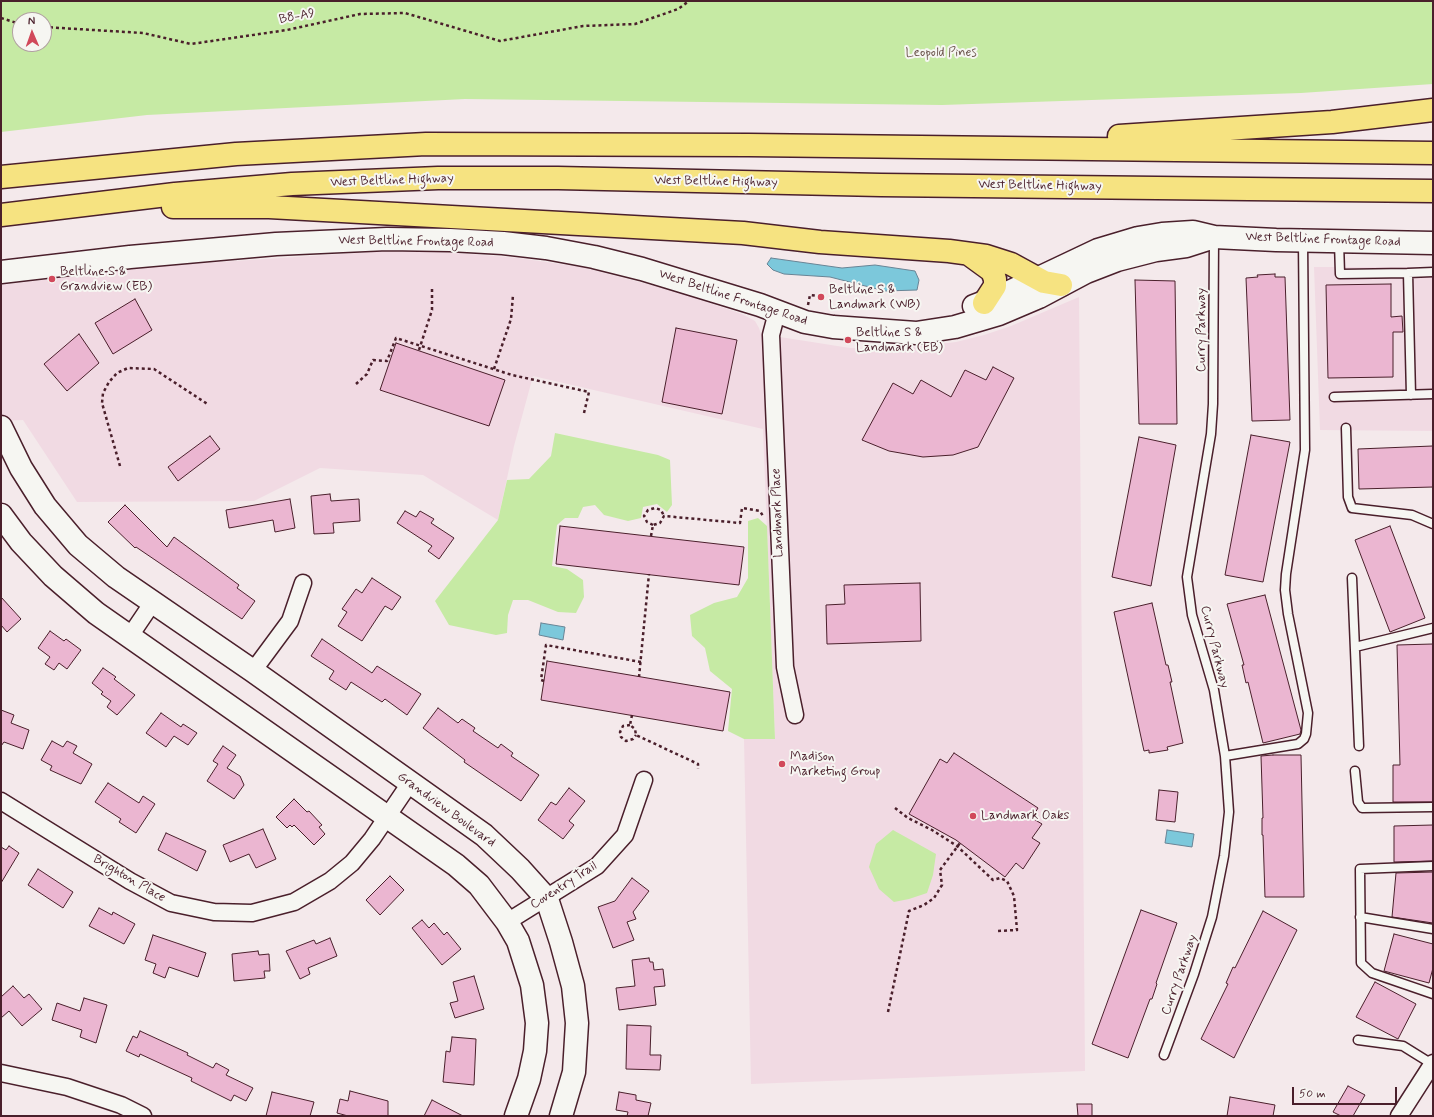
<!DOCTYPE html>
<html>
<head>
<meta charset="utf-8">
<style>
  body { margin:0 }
  #map { position:relative; width:1434px; height:1117px; overflow:hidden; background:#f4e9eb; font-family:Mynerve,sans-serif }
  canvas { display:block }
  .frame { position:absolute; inset:0; border:2px solid #4a1f2b; pointer-events:none }
  .north { position:absolute; left:12px; top:12px; width:40px; height:40px; box-sizing:border-box; background:#f6f6f2; border:1px solid #b1a0a2; border-radius:50%; rotate:358deg; font-size:11px; font-weight:700; line-height:16px; text-align:center; color:#4a1f2b }
  .north::after { content:''; display:block; margin:auto; width:14px; height:18px; background:#d1495b; clip-path:polygon(50% 0,100% 100%,50% 72%,0 100%) }
  .scale { position:absolute; left:1292px; top:1087px; width:105px; height:18px; box-sizing:border-box; border:2px solid #4a1f2b; border-top:0; padding-left:5px; font-size:12px; line-height:14px; white-space:nowrap; color:#4a1f2b; -webkit-text-stroke:3px #f6f6f2; paint-order:stroke }
</style>
</head>
<body>
<div id="map">
<canvas width="1434" height="1117"></canvas>
<div class="frame"></div>
<div class="north">N</div>
<div class="scale">50 m</div>
</div>
<script>
const context = document.querySelector('canvas').getContext('2d');
context.lineJoin = 'round';
function fill(path, color) { context.fillStyle = color; context.fill(path, 'evenodd'); }
const toPath = rows => new Path2D(rows.map(r => 'M' + r).join(''));
function stroke(path, color, width, dash) { context.strokeStyle = color; context.lineWidth = width; context.lineCap = dash ? 'butt' : 'round'; context.setLineDash(dash || []); context.stroke(path); }
function write(font, color, halo, rows, align = 'center') {
  context.font = font + ' Mynerve,sans-serif'; context.lineWidth = 4; context.setLineDash([]); context.textBaseline = 'middle'; context.strokeStyle = halo; context.fillStyle = color; for (const [text, x, y, turn = 0] of rows) {
    context.save(); context.translate(x, y); context.rotate((+turn || 0) * Math.PI / 180); context.textAlign = isNaN(turn) ? turn : align; if (halo) context.strokeText(text, 0, 0); context.fillText(text, 0, 0); context.restore();
  }
}
const built = toPath([
  [372,252,444,252,518,258,581,267,674,291,742,314,755,321,759,328,761,334,850,348,888,350,956,342,984,335,1011,326,1079,297,1085,1071,751,1084,744,739,775,738,763,429,533,376,514,446,498,520,423,475,320,468,254,501,77,502,23,420,1,421,1,285,159,266],
  [1314,267,1433,267,1433,431,1320,430]
]);
const green = toPath([
  [1,1,1433,1,1433,84,1301,93,942,105,465,99,147,115,1,132],
  [20,20,44,20,44,44,20,44],
  [555,433,658,455,670,460,672,505,667,512,657,504,643,507,641,518,628,521,604,515,595,505,583,507,578,518,565,518,557,525,552,566,567,569,583,580,584,597,576,613,558,612,528,600,513,600,508,615,507,633,496,635,449,625,435,601,498,520,507,480,529,479,551,456],
  [758,518,767,526,775,739,744,739,728,731,732,689,710,671,705,648,692,636,690,615,714,603,737,597,748,578,748,521],
  [893,830,936,854,933,875,927,893,909,899,894,902,879,889,869,867,876,844]
]);
const water = toPath([
  [771,258,842,268,875,265,915,271,919,280,917,290,885,291,830,277,784,274,773,270,767,264,771,258],
  [541,623,565,627,563,640,539,635,541,623],
  [1167,830,1194,834,1192,847,1165,843,1167,830]
]);
const building = toPath([
  [1275,274,1275,277,1285,277,1290,420,1252,421,1246,278,1258,277,1257,275,1275,274],
  [1135,280,1175,281,1177,424,1139,424,1135,280],
  [1391,284,1391,317,1402,316,1403,332,1393,332,1393,377,1328,378,1326,285,1391,284],
  [135,299,152,330,113,354,95,323,135,299],
  [676,328,737,340,722,414,662,402,676,328],
  [79,334,99,363,67,391,44,364,79,334],
  [396,343,505,380,489,426,380,390,396,343],
  [993,367,1014,378,978,447,953,455,923,457,889,451,862,440,893,383,913,394,921,380,951,397,965,370,986,380,993,367],
  [1251,435,1290,442,1263,582,1225,575,1251,435],
  [210,436,220,449,178,481,168,467,210,436],
  [1139,437,1176,445,1151,586,1112,577,1139,437],
  [1433,446,1433,487,1359,489,1358,449,1433,446],
  [330,494,331,501,359,499,360,521,333,523,334,533,314,534,311,496,330,494],
  [290,499,295,528,275,532,273,520,229,528,226,510,290,499],
  [125,505,167,547,174,537,239,585,237,588,255,601,242,619,136,547,135,548,108,522,125,505],
  [405,511,416,517,420,511,434,519,431,523,454,538,439,559,428,551,432,546,397,523,405,511],
  [560,526,744,547,739,585,556,564,560,526],
  [1390,526,1425,618,1390,632,1355,540,1390,526],
  [372,578,401,597,392,610,385,606,362,641,338,626,347,612,342,609,356,589,362,593,372,578],
  [920,583,921,641,827,644,826,605,845,604,844,585,920,583],
  [1265,595,1301,730,1300,734,1263,743,1248,682,1246,683,1242,665,1244,665,1227,604,1265,595],
  [1,597,21,619,7,632,1,625,1,597],
  [1152,603,1166,665,1168,665,1172,682,1170,682,1183,743,1167,747,1168,750,1149,753,1149,750,1144,751,1114,612,1152,603],
  [50,631,64,641,66,639,81,650,67,669,59,663,54,670,45,664,50,657,38,648,50,631],
  [322,639,372,673,377,666,421,694,407,715,385,699,382,702,351,682,346,690,329,679,334,671,311,656,322,639],
  [1433,644,1433,802,1393,802,1393,765,1400,765,1397,645,1433,644],
  [547,661,730,692,723,731,541,700,547,661],
  [103,668,116,677,114,679,135,695,117,715,107,707,111,701,101,694,103,692,92,683,103,668],
  [438,708,458,723,462,719,475,728,473,731,498,748,501,744,513,753,511,756,539,775,521,801,464,762,465,760,423,728,438,708],
  [1,710,14,715,11,723,29,730,23,749,4,742,1,746,1,710],
  [161,713,181,727,183,724,197,733,188,745,174,736,166,747,146,733,161,713],
  [52,741,63,747,67,741,77,746,73,753,92,764,81,784,50,770,52,766,41,760,52,741],
  [223,746,236,755,227,768,240,776,244,785,234,799,207,781,218,764,213,761,223,746],
  [954,753,1038,808,1032,818,1042,824,1032,838,1040,843,1023,869,1016,863,1005,877,956,840,909,814,940,759,947,763,954,753],
  [1273,755,1301,755,1304,897,1265,897,1263,835,1262,835,1262,818,1263,818,1261,756,1273,755],
  [108,783,139,803,143,796,155,804,136,833,119,822,121,819,95,802,108,783],
  [569,788,585,801,569,821,574,825,563,839,538,820,551,802,556,805,569,788],
  [1159,790,1178,792,1175,822,1156,820,1159,790],
  [294,799,307,812,309,811,322,825,319,827,325,834,314,845,294,825,292,827,290,825,287,828,276,817,294,799],
  [1433,825,1433,861,1394,862,1394,826,1433,825],
  [263,829,276,859,256,868,249,854,230,862,223,845,263,829],
  [166,833,206,851,197,871,158,850,166,833],
  [9,846,19,853,1,883,1,847,6,850,9,846],
  [38,869,73,892,63,908,28,885,38,869],
  [1433,872,1433,923,1392,917,1396,873,1433,872],
  [390,876,404,890,380,915,366,900,390,876],
  [632,878,649,891,633,912,636,919,627,922,634,940,613,948,598,907,615,901,632,878],
  [99,908,112,915,113,912,135,924,124,944,89,926,99,908],
  [1141,910,1177,923,1156,983,1157,984,1152,999,1150,999,1128,1058,1092,1044,1141,910],
  [1263,911,1297,930,1234,1058,1201,1039,1228,984,1226,983,1233,967,1235,968,1263,911],
  [422,920,429,928,434,923,444,935,447,932,461,949,442,965,412,928,422,920],
  [1394,934,1433,944,1433,968,1429,983,1384,971,1394,934],
  [153,935,206,953,198,977,169,967,165,978,153,973,156,964,145,960,153,935],
  [330,938,337,956,308,968,310,974,300,979,286,951,314,940,316,944,330,938],
  [258,951,259,955,269,954,270,971,264,971,265,978,234,981,232,954,258,951],
  [649,958,650,962,653,962,654,970,663,969,665,986,654,987,656,1005,619,1010,616,988,635,986,632,960,649,958],
  [474,976,484,1009,455,1018,450,1003,458,1001,453,982,474,976],
  [1375,982,1416,1004,1398,1039,1356,1017,1375,982],
  [13,986,24,998,29,994,42,1009,22,1026,9,1011,1,1018,1,997,13,986],
  [84,998,107,1005,96,1043,80,1037,82,1030,52,1020,57,1003,80,1011,84,998],
  [627,1025,651,1026,650,1055,661,1055,660,1070,626,1069,627,1025],
  [140,1031,188,1053,187,1055,213,1068,216,1063,229,1070,226,1075,253,1088,246,1101,234,1095,231,1101,191,1081,192,1078,140,1054,139,1057,126,1051,133,1036,137,1038,140,1031],
  [452,1037,476,1039,474,1085,443,1082,446,1051,450,1052,452,1037],
  [1348,1086,1365,1095,1353,1116,1341,1116,1333,1112,1348,1086],
  [350,1091,388,1101,388,1116,348,1116,337,1113,340,1099,348,1101,350,1091],
  [272,1092,314,1102,310,1116,266,1116,272,1092],
  [619,1092,636,1095,636,1100,651,1103,648,1116,627,1116,628,1112,616,1110,619,1092],
  [1230,1097,1275,1105,1273,1116,1227,1116,1230,1097],
  [432,1100,463,1116,424,1116,432,1100],
  [1077,1104,1092,1104,1092,1116,1078,1116,1077,1104]
]);
const path = toPath([
  [1,18,20,24],
  [44,27,143,33,191,44,287,30,360,14,405,13,500,41,583,26,635,24,678,9,689,1],
  [808,305,810,295,818,296],
  [419,350,432,310,432,288],
  [494,369,511,319,513,295],
  [356,384,367,374,373,360,387,361,396,338,512,375,589,392,584,413],
  [120,466,102,403,103,393,109,382,117,373,128,368,154,369,209,405],
  [653,525,647,522,644,516,648,510,655,508,661,510,664,516],
  [651,536,653,525,660,523,664,516,740,523,742,508,760,511,763,516],
  [639,677,649,574],
  [544,681,541,680,546,645,641,662],
  [632,715,630,725,635,729,636,735,698,764,698,769],
  [630,725,623,726,620,732,621,737,626,741,633,739,636,735],
  [895,808,908,818,932,830,957,846,993,880,1000,878,1007,881,1014,896,1017,930,997,931],
  [888,1012,909,911,924,905,934,898,942,885,940,870,960,843]
]);
const lane = toPath([
  [1339,242,1340,274,1408,273],
  [1411,395,1408,273,1433,272],
  [1334,397,1433,394],
  [1346,428,1348,497,1352,508,1412,515,1433,524],
  [1352,578,1359,746],
  [1355,647,1433,628],
  [1225,756,1298,744,1304,739,1306,734,1308,713,1288,614,1285,590,1286,574,1305,450,1303,242],
  [1355,771,1358,802,1362,808,1433,807],
  [1433,866,1360,869,1361,963,1372,973,1433,994],
  [1360,917,1433,929],
  [1358,1040,1403,1046,1432,1064],
  [1164,1055,1194,974,1212,917,1224,856,1229,812,1225,756,1214,690,1192,615,1187,577,1211,434,1213,404,1214,237]
]);
const street = toPath([
  [777,312,771,335,785,667,795,715],
  [130,636,153,602],
  [253,671,290,621,303,583],
  [1,801,130,881,171,903,214,912,252,913,294,902,330,881,352,863,372,839,410,783],
  [507,922,597,866,625,835,644,780],
  [1,1073,67,1087,121,1105,143,1116],
  [1399,1116,1433,1063]
]);
const secondary = toPath([
  [1,272,130,257,276,244,387,239,450,240,503,243,546,248,594,257,642,269,760,305,805,322,833,327,916,333,955,327,999,314,1039,297,1086,272,1117,260,1156,250,1186,246,1214,237],
  [974,306,1003,295,1098,250,1138,238,1162,234,1193,232,1214,237,1276,240,1433,243],
  [1,427,21,468,45,506,78,545,116,577,253,671,484,835,520,869,547,899,561,942,573,986,577,1023,574,1072,561,1116],
  [1,515,21,542,53,576,96,613,456,865,479,885,507,922,518,941,532,985,537,1023,535,1051,529,1079,516,1116]
]);
const highway = toPath([
  [1119,136,1332,122,1433,110],
  [1,177,236,154,426,144,749,145,1433,153],
  [173,207,269,207,743,233,820,242,949,251,986,256,1011,264,1044,282,1061,285],
  [1,215,175,194,292,184,438,178,558,178,881,185,1433,191],
  [970,255,992,271,995,279,995,286,984,303]
]);
const markers = [
  [52,279,4,"#d1495b"],
  [821,297,4,"#d1495b"],
  [848,340,4,"#d1495b"],
  [782,764,4,"#d1495b"],
  [973,816,4,"#d1495b"]
];
const streetNames = [
  ["B8-A9",297,17,-11],
  ["West Beltline Highway",392,181,-2],
  ["West Beltline Highway",716,182,1],
  ["West Beltline Highway",1040,186,1],
  ["West Beltline Frontage Road",1323,240,2],
  ["West Beltline Frontage Road",416,242,1],
  ["West Beltline Frontage Road",733,298,18],
  ["Curry Parkway",1202,330,-90],
  ["Landmark Place",778,513,-92],
  ["Curry Parkway",1214,647,76],
  ["Grandview Boulevard",446,810,36],
  ["Brighton Place",129,879,30],
  ["Coventry Trail",564,886,-33],
  ["Curry Parkway",1180,975,-71]
];
const parkNames = [
  ["Leopold Pines",941,53]
];
const poiNames = [
  ["Beltline S &",60,272],
  ["Grandview (EB)",60,287],
  ["Beltline S &",829,290],
  ["Landmark (WB)",829,305],
  ["Beltline S &",856,333],
  ["Landmark (EB)",856,348],
  ["Madison",790,757],
  ["Marketing Group",790,772],
  ["Landmark Oaks",981,816]
];
fill(built, '#f1dae3');
fill(green, '#c6eaa4');
fill(water, '#7cc8db');
stroke(water, '#688495', 1);
fill(building, '#ebb6d1');
stroke(building, '#4a1f2b', 1);
stroke(lane, '#4a1f2b', 11);
stroke(street, '#4a1f2b', 19);
stroke(secondary, '#4a1f2b', 25);
stroke(highway, '#4a1f2b', 25);
stroke(path, '#4a1f2b', 2.5, [3, 3]);
stroke(lane, '#f6f6f2', 8);
stroke(street, '#f6f6f2', 16);
stroke(secondary, '#f6f6f2', 22);
stroke(highway, '#f6e381', 22);
for (const [x, y, r, color] of markers) { const dot = new Path2D(); dot.arc(x, y, r, 0, 2 * Math.PI); context.fillStyle = color; context.fill(dot); stroke(dot, '#f6f6f2', 1.5); }
write('13px', '#4a1f2b', '#f6f6f2', streetNames);
write('13px', '#695249', '#f6f6f2', parkNames);
write('13px', '#4a1f2b', '#f6f6f2', poiNames, 'left');
</script>
</body>
</html>
